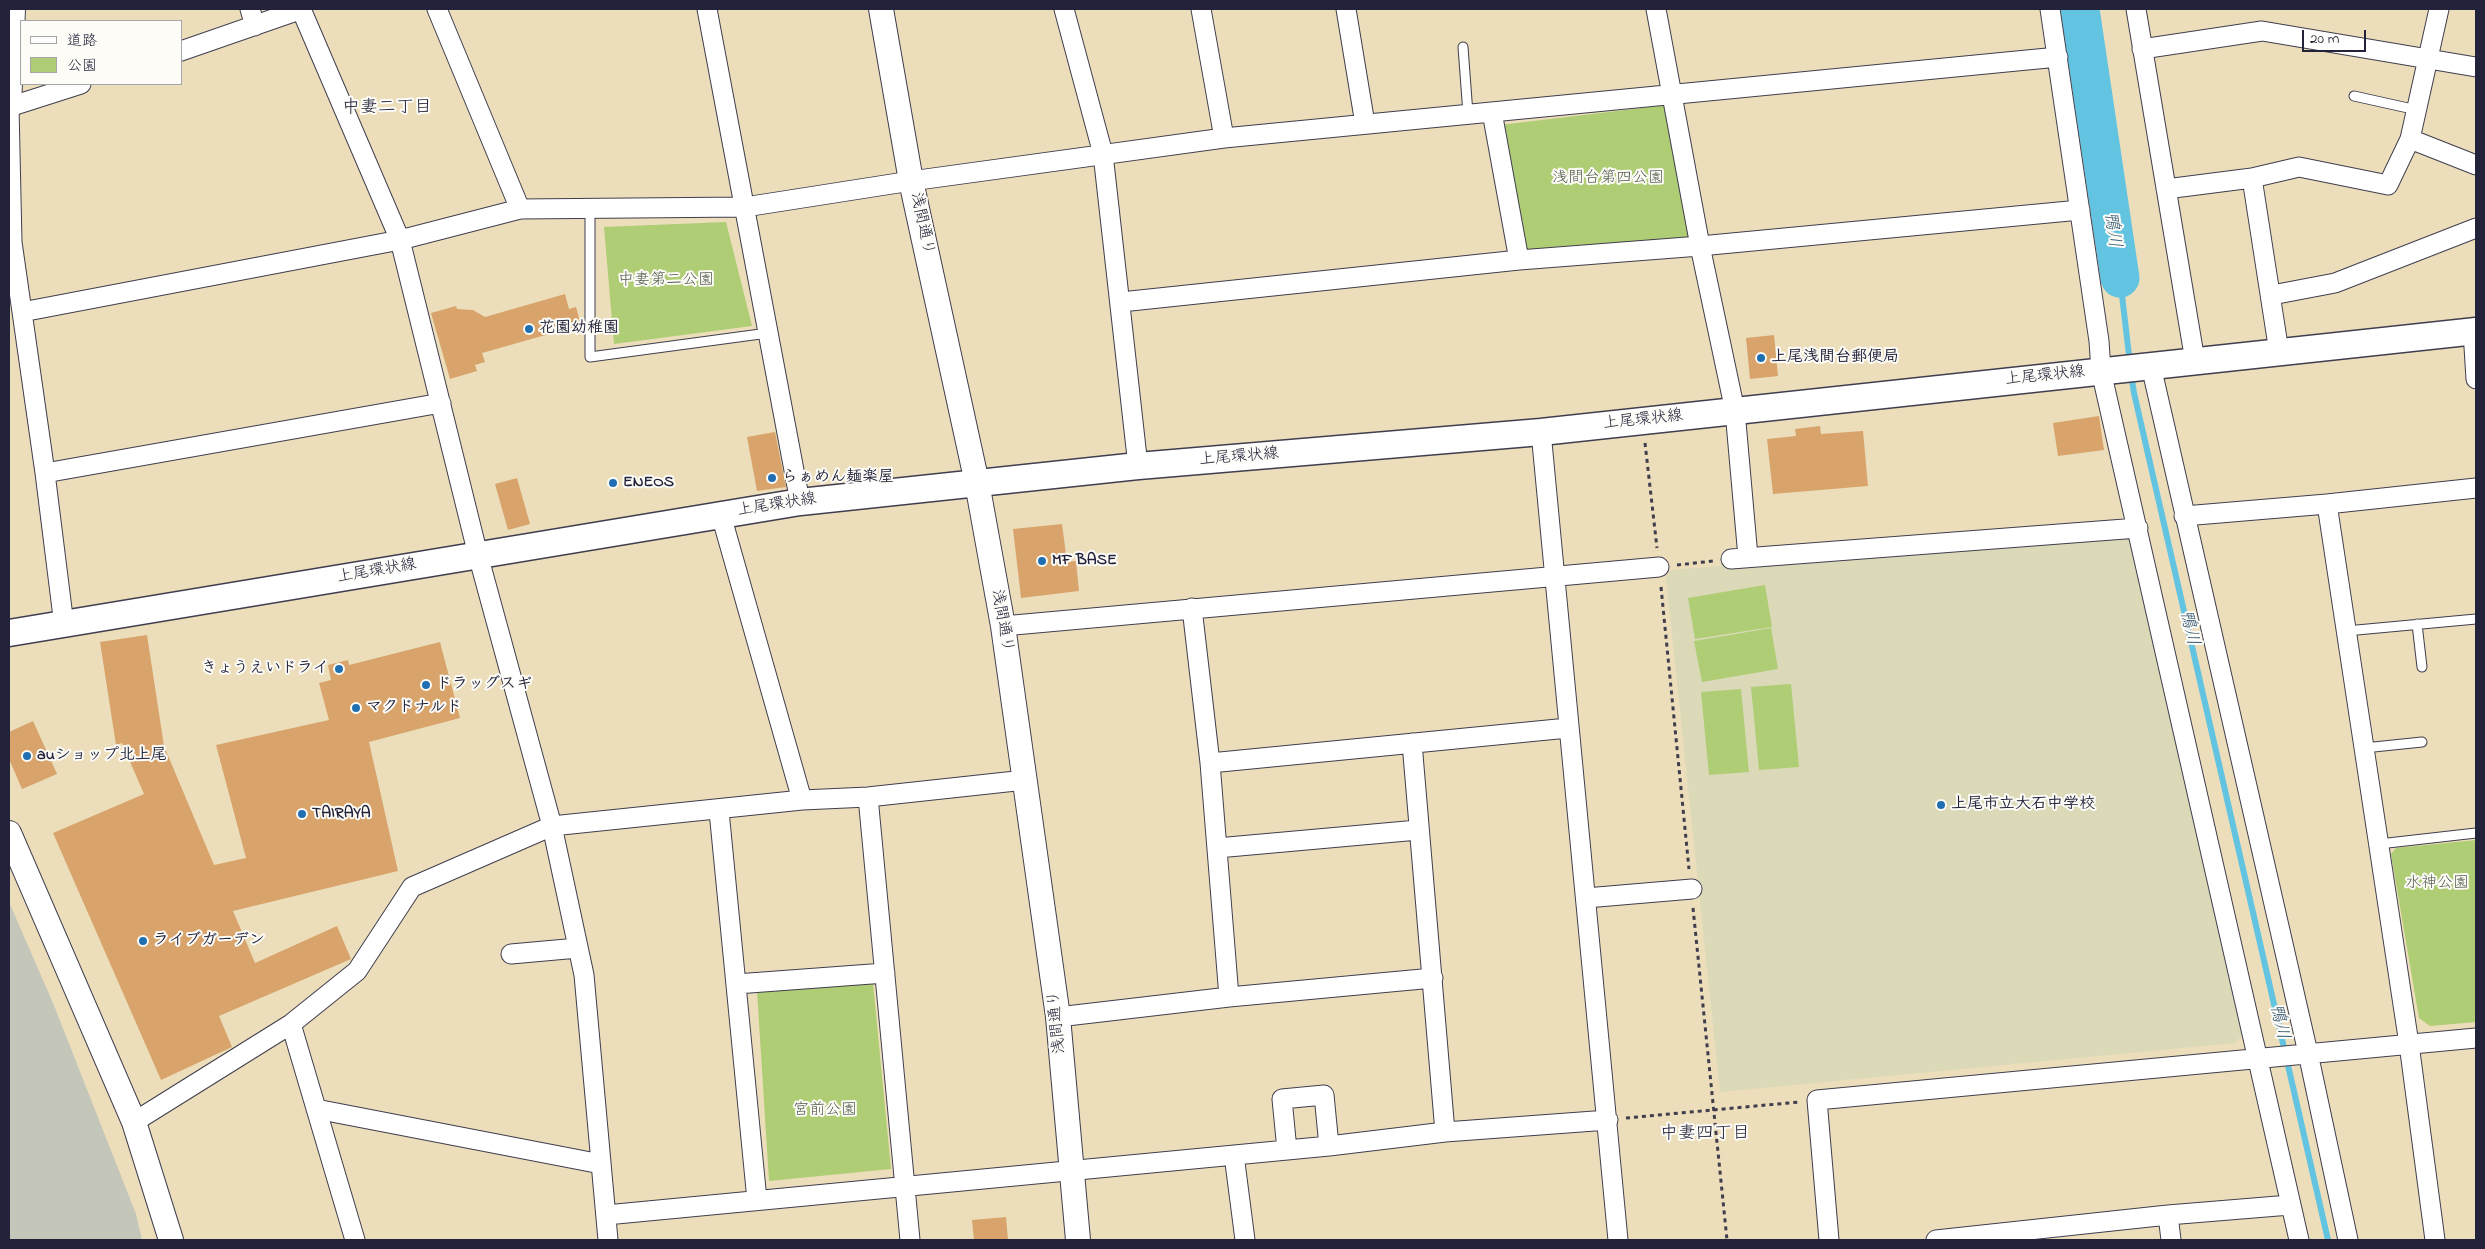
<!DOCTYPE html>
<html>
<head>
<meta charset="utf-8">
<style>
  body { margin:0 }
  #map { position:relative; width:2485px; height:1249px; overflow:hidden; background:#ecdebb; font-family:"Indie Flower","Klee One",sans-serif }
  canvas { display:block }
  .frame { position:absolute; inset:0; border:10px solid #22223b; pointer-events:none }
  .legend { position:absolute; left:20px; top:20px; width:162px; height:65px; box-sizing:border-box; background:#fdfcf7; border:1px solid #a5a5ac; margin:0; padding:6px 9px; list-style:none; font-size:15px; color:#22223b }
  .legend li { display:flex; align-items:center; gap:10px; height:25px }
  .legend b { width:25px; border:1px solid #a5a5ac }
  .scale { position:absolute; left:2302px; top:30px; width:64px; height:22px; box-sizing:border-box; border:2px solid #22223b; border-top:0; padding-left:6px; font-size:15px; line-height:18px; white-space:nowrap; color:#22223b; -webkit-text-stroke:4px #fdfcf7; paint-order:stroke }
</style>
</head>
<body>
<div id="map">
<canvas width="2485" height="1249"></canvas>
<div class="frame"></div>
<ul class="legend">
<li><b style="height:6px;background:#fff"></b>道路</li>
<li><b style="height:14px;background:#afcd74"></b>公園</li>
</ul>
<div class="scale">20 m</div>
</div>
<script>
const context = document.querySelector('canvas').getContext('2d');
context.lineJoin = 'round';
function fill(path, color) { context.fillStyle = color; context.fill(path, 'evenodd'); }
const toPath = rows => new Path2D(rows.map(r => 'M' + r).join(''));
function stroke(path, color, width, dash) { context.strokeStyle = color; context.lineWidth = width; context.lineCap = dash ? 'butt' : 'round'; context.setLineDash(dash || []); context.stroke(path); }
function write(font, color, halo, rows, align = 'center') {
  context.font = font + ' "Indie Flower","Klee One",sans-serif'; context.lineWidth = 4; context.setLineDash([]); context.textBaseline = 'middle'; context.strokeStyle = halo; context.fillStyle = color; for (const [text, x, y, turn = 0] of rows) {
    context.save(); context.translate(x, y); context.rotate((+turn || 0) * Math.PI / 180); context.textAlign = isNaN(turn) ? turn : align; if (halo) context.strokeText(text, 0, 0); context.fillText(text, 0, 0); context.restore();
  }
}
const built = toPath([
  [2122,532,2130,536,2244,1033,2235,1043,1720,1092,1666,577,1671,570]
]);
const industrial = toPath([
  [9,902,53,1003,136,1214,142,1240,9,1240]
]);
const green = toPath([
  [1667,105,1690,239,1524,255,1500,125],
  [726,222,752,326,614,344,604,227],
  [1765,585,1772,627,1695,639,1688,598],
  [1771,628,1778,669,1702,682,1694,641],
  [1791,684,1799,767,1759,770,1751,687],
  [1741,689,1749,772,1709,775,1701,692],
  [2476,840,2476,1022,2430,1026,2419,1018,2391,854,2396,848],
  [873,983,891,1169,769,1181,757,991]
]);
const stream = toPath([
  [2120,278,2130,364],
  [2131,374,2134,393,2328,1240]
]);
const river = toPath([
  [2080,9,2120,278]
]);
const building = toPath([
  [565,294,569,309,576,307,581,325,482,353,485,362,475,365,477,371,450,379,431,313,456,306,457,309,473,310,485,317],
  [1774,335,1778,376,1750,379,1746,338],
  [2099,416,2104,450,2058,456,2053,423],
  [1820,426,1821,434,1863,431,1868,486,1773,494,1767,439,1796,436,1795,429],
  [775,432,786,487,757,491,747,437],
  [517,478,530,524,508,530,495,484],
  [1062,524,1067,562,1076,561,1079,591,1021,598,1013,529],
  [147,635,164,746,214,865,246,858,216,745,329,720,319,683,331,680,328,665,348,660,349,665,440,642,460,718,369,742,398,871,233,911,255,963,337,926,351,959,219,1016,232,1047,161,1080,53,833,144,794,122,743,116,745,100,642],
  [33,721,57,774,22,789,9,759,9,732],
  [1006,1217,1008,1240,974,1240,972,1220]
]);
const path = toPath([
  [1645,443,1657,548],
  [1677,565,1713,561],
  [1661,587,1689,869],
  [1693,908,1727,1240],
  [1626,1118,1799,1102]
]);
const service = toPath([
  [1463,47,1468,114],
  [2354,96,2417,110],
  [590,208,590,357,768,333],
  [2417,624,2422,667],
  [2346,631,2476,619],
  [2364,748,2422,742],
  [2379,844,2476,833]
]);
const minor = toPath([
  [250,9,255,26],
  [301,9,400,240,478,555,552,826,584,975,608,1240],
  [437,9,520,209],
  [707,9,800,502],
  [1064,9,1103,154,1138,466],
  [1201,9,1224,138],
  [1346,9,1365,124],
  [1656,9,1700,246,1735,411,1748,557],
  [2050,9,2099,341,2101,371,2299,1240],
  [2136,9,2195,361],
  [2142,49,2262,31,2476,67],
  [181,51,302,9],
  [9,107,12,242,45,473,64,625],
  [9,107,81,84],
  [1492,112,1519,260],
  [2410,139,2476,165],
  [2252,178,2279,352],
  [2166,189,2252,178,2299,167,2388,185,2410,139,2439,9],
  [2272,295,2335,283,2476,228],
  [1121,302,1519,260,1700,246,2080,210],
  [22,312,400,240,520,209,745,207,911,181,1224,138,2058,57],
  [2473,331,2476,379],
  [2151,366,2308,1053,2348,1240],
  [1541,432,1618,1240],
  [45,473,441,403],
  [2327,504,2409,1044,2435,1240],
  [721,515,802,800],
  [2184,516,2327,504,2476,488],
  [1731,559,2138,528],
  [1192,608,1210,763,1229,997],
  [1003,626,1659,567],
  [1412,743,1445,1132],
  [1210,763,1568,728],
  [868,797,910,1240],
  [719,811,757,1200],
  [1217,848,1418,830],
  [1586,898,1692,889],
  [511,954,578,948],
  [736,984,885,973],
  [1058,1017,1229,997,1433,978],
  [291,1024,355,1240],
  [316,1109,601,1164],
  [134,1122,291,1024,357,971,412,887,552,826,802,800,868,797,1025,780],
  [1287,1150,1282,1099,1324,1095,1329,1146],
  [1234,1155,1245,1240],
  [606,1215,1329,1146,1445,1132,1608,1120],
  [2168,1215,2171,1240],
  [1829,1240,1817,1100,2476,1038],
  [1936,1240,2168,1215,2290,1205]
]);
const tertiary = toPath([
  [881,9,911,181,977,483,1003,626,1058,1017,1078,1240],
  [9,107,13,9],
  [9,833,134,1122,171,1240]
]);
const secondary = toPath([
  [9,633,800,502,1138,466,1541,432,2476,331]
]);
const markers = [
  [529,329,5,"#1f6fb2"],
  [1761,358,5,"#1f6fb2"],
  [772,478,5,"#1f6fb2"],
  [613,483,5,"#1f6fb2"],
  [1042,561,5,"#1f6fb2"],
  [339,669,5,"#1f6fb2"],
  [426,685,5,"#1f6fb2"],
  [356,708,5,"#1f6fb2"],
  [27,756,5,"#1f6fb2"],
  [1941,805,5,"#1f6fb2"],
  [302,814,5,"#1f6fb2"],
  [143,941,5,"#1f6fb2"]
];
const parkNames = [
  ["浅間台第四公園",1608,179],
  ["中妻第二公園",666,281],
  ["水神公園",2437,884],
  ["宮前公園",825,1111]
];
const streetNames = [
  ["浅間通り",921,224,78],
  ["上尾環状線",2045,377,-6],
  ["上尾環状線",1643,421,-6],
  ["上尾環状線",1239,458,-5],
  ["上尾環状線",777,506,-9],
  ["上尾環状線",377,572,-10],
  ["浅間通り",1001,621,80],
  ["浅間通り",1058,1022,-96]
];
const poiNames = [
  ["花園幼稚園",539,329],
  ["上尾浅間台郵便局",1771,358],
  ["らぁめん麺楽屋",782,478],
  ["ENEOS",623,483],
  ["MF BASE",1052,561],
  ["きょうえいドライ",329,669,"right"],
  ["ドラッグスギ",436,685],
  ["マクドナルド",366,708],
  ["auショップ北上尾",37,756],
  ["上尾市立大石中学校",1951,805],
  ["TAIRAYA",312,814],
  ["ライブガーデン",153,941]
];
const neighbourhoodNames = [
  ["中妻二丁目",387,109],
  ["中妻四丁目",1705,1135]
];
const waterNames = [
  ["鴨川",2111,230,82],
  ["鴨川",2188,628,77],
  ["鴨川",2278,1022,77]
];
fill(built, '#dbd9b8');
fill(industrial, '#c3c6b9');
fill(green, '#afcd74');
stroke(stream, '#63c4e1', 6);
stroke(river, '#63c4e1', 39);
fill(building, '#d8a46b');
stroke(service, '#403e4e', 11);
stroke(minor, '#403e4e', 21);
stroke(tertiary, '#403e4e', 26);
stroke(secondary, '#403e4e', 29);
stroke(path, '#403e4e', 3, [4, 4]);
stroke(service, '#fff', 9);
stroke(minor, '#fff', 19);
stroke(tertiary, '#fff', 24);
stroke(secondary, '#fff', 26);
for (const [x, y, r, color] of markers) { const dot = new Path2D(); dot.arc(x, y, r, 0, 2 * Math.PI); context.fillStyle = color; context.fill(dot); stroke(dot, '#fdfcf7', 2); }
write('16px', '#535e4f', '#fdfcf7', parkNames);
write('16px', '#22223b', '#fdfcf7', streetNames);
write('bold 16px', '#22223b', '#fdfcf7', poiNames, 'left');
write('18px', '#22223b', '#fdfcf7', neighbourhoodNames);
write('italic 18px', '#395b75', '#fdfcf7', waterNames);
</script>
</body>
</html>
